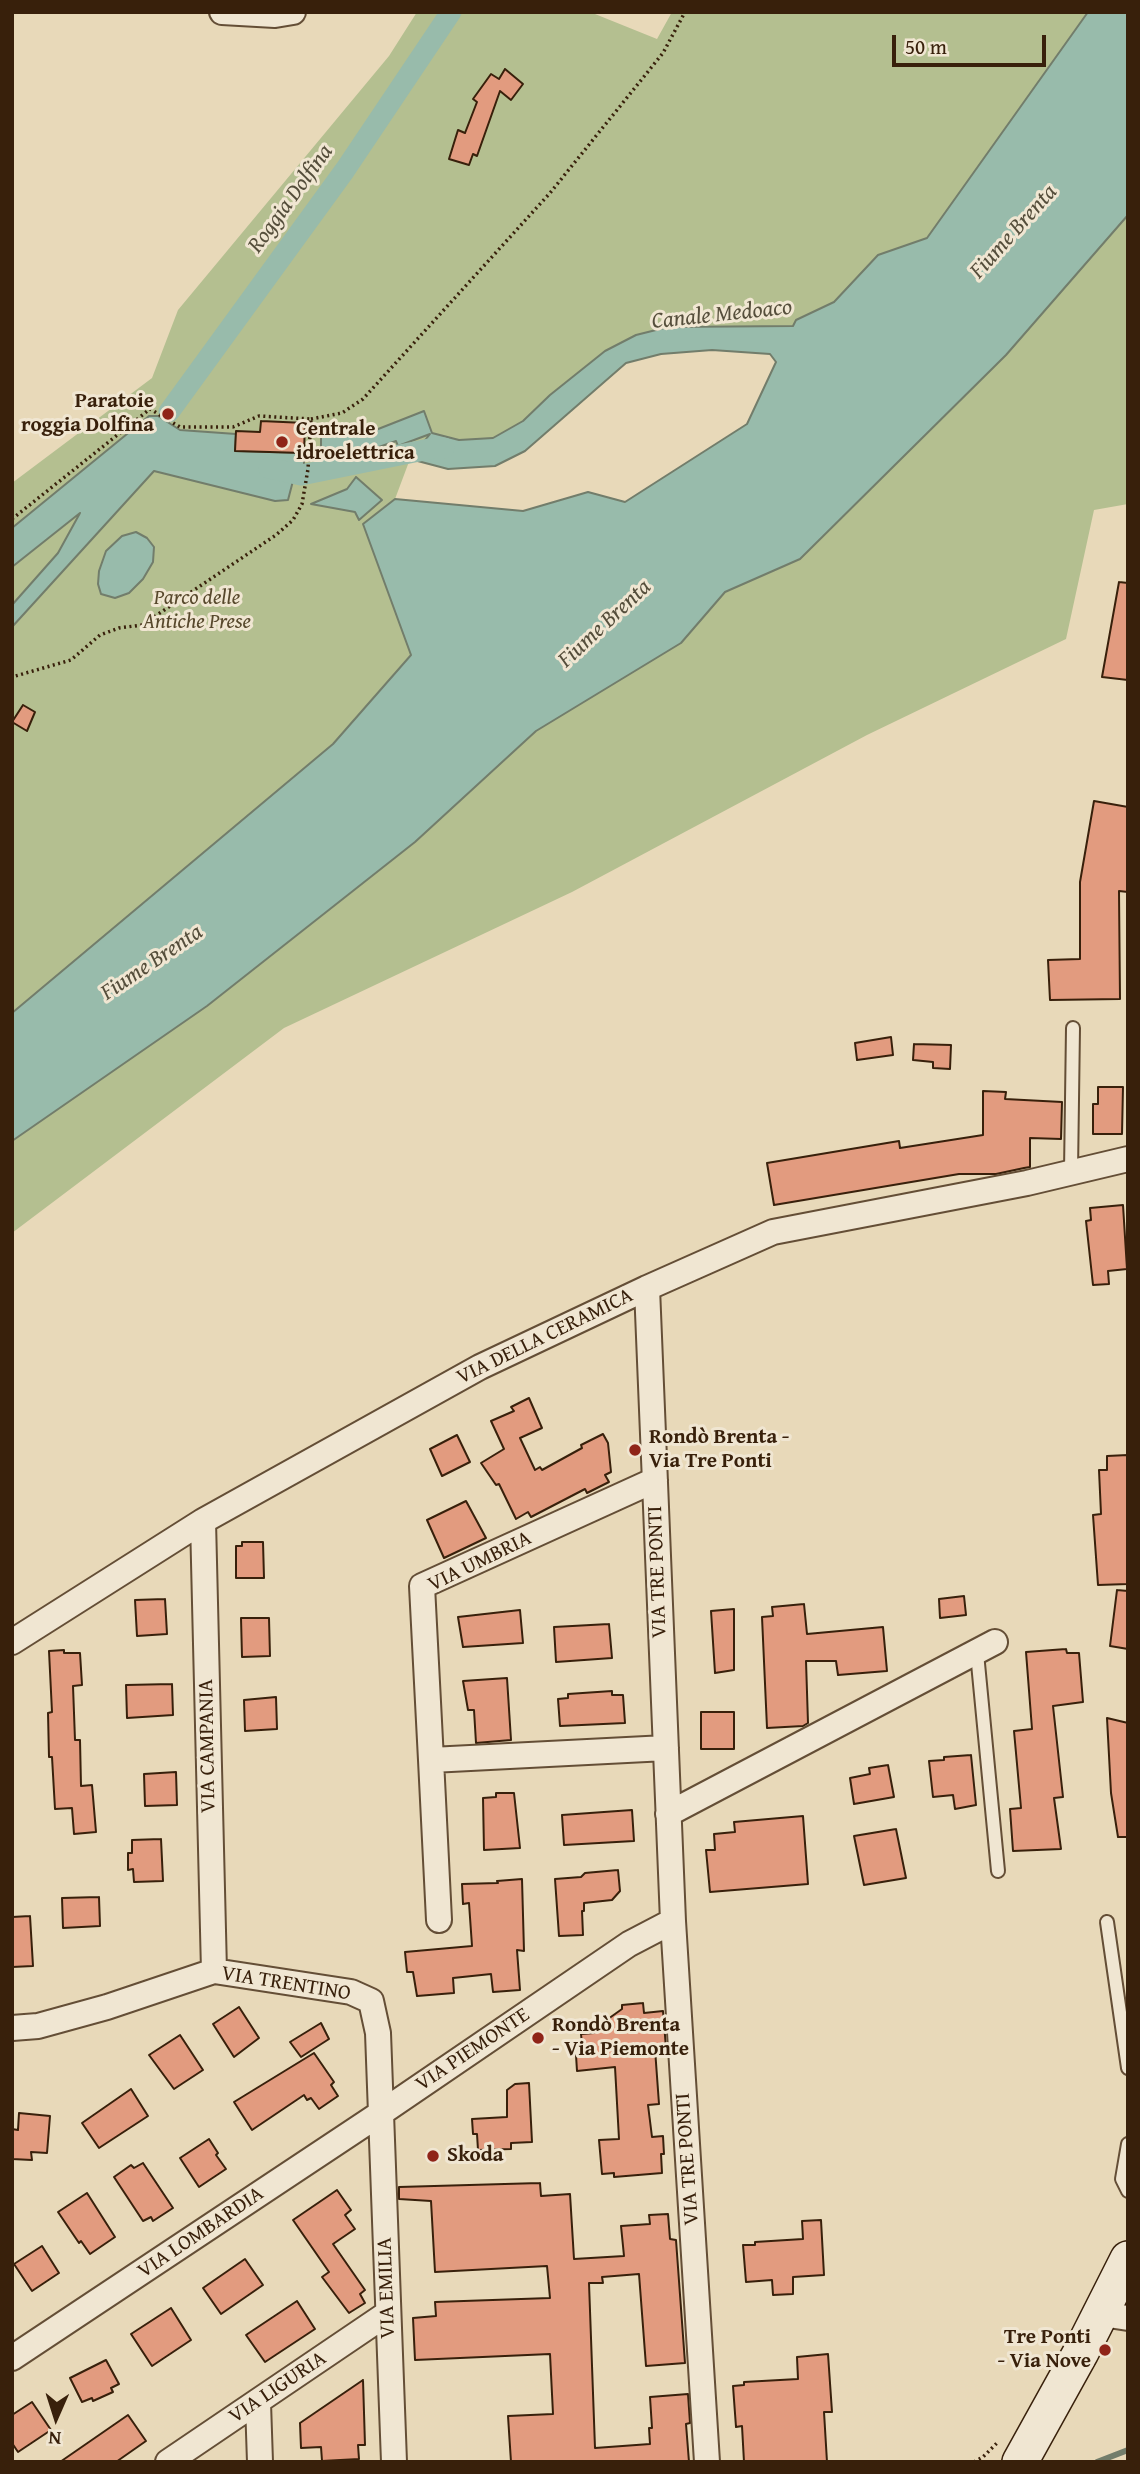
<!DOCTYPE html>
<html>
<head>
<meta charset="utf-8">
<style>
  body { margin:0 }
  #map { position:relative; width:1140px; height:2474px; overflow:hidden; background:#e8d9b9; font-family:"Gentium Book Plus",serif }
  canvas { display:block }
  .frame { position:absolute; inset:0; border:14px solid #38200b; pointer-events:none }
  .north { position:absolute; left:21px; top:2383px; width:70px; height:70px; -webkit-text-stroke:5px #f0e6d2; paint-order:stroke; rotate:183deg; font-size:19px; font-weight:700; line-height:28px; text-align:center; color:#38200b }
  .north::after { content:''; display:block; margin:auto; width:24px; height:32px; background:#38200b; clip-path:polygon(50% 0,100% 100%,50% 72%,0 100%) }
  .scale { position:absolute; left:892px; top:35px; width:154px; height:32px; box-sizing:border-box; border:4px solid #38200b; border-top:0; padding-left:9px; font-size:21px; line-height:24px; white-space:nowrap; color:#38200b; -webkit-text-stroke:5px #f0e6d2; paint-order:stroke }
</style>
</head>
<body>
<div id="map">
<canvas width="1140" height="2474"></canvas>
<div class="frame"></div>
<div class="north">N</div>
<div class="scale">50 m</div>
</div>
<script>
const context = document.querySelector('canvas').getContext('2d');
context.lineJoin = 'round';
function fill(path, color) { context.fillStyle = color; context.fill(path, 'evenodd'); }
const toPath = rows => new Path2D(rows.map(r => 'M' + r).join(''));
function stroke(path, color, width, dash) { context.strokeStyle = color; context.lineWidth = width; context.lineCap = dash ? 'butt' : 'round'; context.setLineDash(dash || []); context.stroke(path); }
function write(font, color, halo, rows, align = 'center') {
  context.font = font + ' "Gentium Book Plus",serif'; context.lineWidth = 6; context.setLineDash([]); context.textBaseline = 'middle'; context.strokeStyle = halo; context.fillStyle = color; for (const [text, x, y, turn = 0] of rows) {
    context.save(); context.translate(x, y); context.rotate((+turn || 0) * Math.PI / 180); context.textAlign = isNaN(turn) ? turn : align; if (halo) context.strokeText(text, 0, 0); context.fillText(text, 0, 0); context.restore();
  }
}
const green = toPath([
  [417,12,590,12,657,39,672,12,1088,12,927,238,878,255,834,302,796,320,793,326,668,327,636,335,605,351,550,395,523,421,493,438,459,440,432,433,410,459,395,499,363,525,411,654,333,744,12,1014,12,483,152,378,178,310,389,56],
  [1128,215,1128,504,1094,510,1066,639,867,735,572,892,284,1028,12,1233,12,1141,207,1006,415,842,536,731,681,643,725,592,800,559,1006,355]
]);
const water = toPath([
  [1088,12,1128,12,1128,215,1006,355,800,559,725,592,681,643,536,731,415,842,207,1006,12,1141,12,1013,333,744,411,655,363,524,395,499,523,511,588,492,625,502,747,424,776,362,770,354,712,350,661,354,626,363,525,451,495,466,448,469,410,459,430,434,398,446,396,441,379,447,359,469,354,465,321,467,321,433,355,435,368,433,424,411,432,433,459,440,493,438,523,421,550,395,605,351,636,335,668,327,793,326,796,320,834,302,878,255,927,238,1088,12],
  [149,416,158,416,180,430,236,434,235,451,304,453,304,468,294,477,288,500,275,501,154,471,12,627,12,605,58,553,80,513,12,567,12,528,149,416],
  [356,477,382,500,359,520,355,512,311,504,347,489,356,477],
  [136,532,147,538,154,547,153,562,143,579,129,593,115,598,101,594,98,584,99,571,106,551,122,536,136,532]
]);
const stream = toPath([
  [1097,2462,1128,2450]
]);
const canal = toPath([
  [169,412,345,170,451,12],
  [269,468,301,475,434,448,444,448]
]);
const building = toPath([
  [505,69,523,84,511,100,500,91,477,156,473,154,469,165,449,159,458,130,465,133,477,102,473,99,491,74,499,79,505,69],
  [261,421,305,423,304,453,235,451,236,431,260,432,261,421],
  [1119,582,1128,583,1128,680,1102,677,1119,582],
  [23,705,35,712,27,731,12,722,23,705],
  [1094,801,1128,807,1128,892,1119,891,1120,999,1050,1000,1048,960,1080,959,1080,882,1094,801],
  [891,1037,893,1055,857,1060,855,1043,891,1037],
  [914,1044,951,1045,950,1069,933,1068,933,1062,913,1060,914,1044],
  [1098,1087,1123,1087,1122,1134,1093,1134,1093,1104,1098,1104,1098,1087],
  [983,1091,1006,1092,1005,1099,1062,1102,1061,1139,1030,1138,1030,1167,1024,1168,996,1174,959,1174,774,1205,767,1163,899,1141,900,1148,983,1135,983,1091],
  [1123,1205,1127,1269,1108,1271,1109,1284,1093,1285,1086,1221,1091,1220,1090,1208,1123,1205],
  [529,1398,542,1428,520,1438,535,1470,540,1467,542,1470,582,1448,581,1445,603,1434,608,1443,611,1472,605,1475,609,1482,587,1493,585,1489,531,1517,528,1512,516,1519,499,1484,496,1485,481,1463,504,1449,491,1421,514,1411,511,1407,529,1398],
  [457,1435,470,1462,442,1476,430,1449,457,1435],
  [1128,1455,1128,1584,1098,1585,1093,1515,1101,1514,1099,1470,1107,1470,1107,1456,1128,1455],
  [466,1501,486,1538,444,1558,427,1520,466,1501],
  [242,1542,263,1542,264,1578,236,1578,236,1546,242,1546,242,1542],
  [1117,1590,1128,1591,1128,1649,1110,1646,1117,1590],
  [964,1596,966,1615,940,1618,939,1599,964,1596],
  [165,1599,167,1634,137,1636,135,1600,165,1599],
  [804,1604,807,1634,883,1627,887,1671,838,1675,836,1661,806,1661,808,1723,803,1726,767,1728,762,1617,773,1616,772,1607,804,1604],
  [734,1609,734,1670,715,1673,711,1611,734,1609],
  [520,1610,523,1643,463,1647,458,1617,520,1610],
  [241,1618,269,1618,270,1656,242,1657,241,1618],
  [609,1624,612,1658,556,1662,554,1627,609,1624],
  [1066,1649,1067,1653,1079,1653,1083,1702,1053,1706,1063,1797,1054,1798,1061,1849,1013,1851,1010,1809,1021,1808,1014,1731,1032,1729,1026,1652,1066,1649],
  [64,1650,64,1653,80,1653,82,1685,73,1686,75,1740,80,1740,81,1786,92,1785,96,1832,74,1834,72,1808,55,1809,52,1757,49,1757,48,1713,52,1712,49,1651,64,1650],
  [507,1678,511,1740,476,1743,474,1710,468,1710,463,1681,507,1678],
  [172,1684,173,1715,127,1718,126,1685,172,1684],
  [612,1691,612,1695,623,1695,625,1723,560,1726,558,1699,568,1698,568,1694,612,1691],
  [276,1697,277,1729,245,1731,244,1700,276,1697],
  [701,1712,734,1712,734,1749,701,1749,701,1712],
  [1107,1718,1128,1723,1128,1837,1118,1837,1111,1793,1107,1718],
  [971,1755,976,1805,955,1809,953,1795,933,1797,929,1761,944,1760,944,1757,971,1755],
  [888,1765,894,1797,854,1804,850,1778,870,1774,869,1768,888,1765],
  [176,1772,177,1805,145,1806,144,1774,176,1772],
  [496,1793,514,1793,520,1848,484,1850,483,1798,496,1797,496,1793],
  [632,1810,634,1841,564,1845,562,1815,632,1810],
  [803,1816,808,1884,710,1892,706,1850,715,1850,714,1834,735,1832,734,1822,803,1816],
  [896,1829,906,1878,864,1885,854,1836,896,1829],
  [161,1839,163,1881,134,1882,133,1869,128,1870,128,1853,132,1853,132,1840,161,1839],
  [618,1870,620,1891,612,1900,584,1903,584,1911,582,1911,583,1935,559,1936,555,1879,581,1877,585,1873,618,1870],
  [522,1879,524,1951,517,1950,520,1990,493,1992,491,1974,453,1978,454,1993,417,1996,413,1972,407,1972,405,1952,472,1946,469,1903,463,1904,462,1884,498,1883,497,1881,522,1879],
  [99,1897,100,1926,63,1928,62,1898,99,1897],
  [30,1916,33,1966,12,1967,12,1917,30,1916],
  [643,2003,644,2013,663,2011,666,2048,655,2049,659,2104,648,2105,652,2137,663,2136,664,2154,661,2154,662,2173,614,2177,614,2173,602,2174,599,2140,619,2139,615,2067,577,2071,576,2055,583,2054,581,2034,594,2033,594,2029,622,2009,622,2005,643,2003],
  [239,2007,259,2038,234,2057,213,2024,239,2007],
  [321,2023,329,2039,301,2057,290,2042,321,2023],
  [180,2035,203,2070,174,2089,149,2055,180,2035],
  [314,2053,334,2082,331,2085,338,2096,319,2109,311,2098,307,2100,304,2095,252,2130,234,2102,314,2053],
  [529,2083,532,2142,511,2143,511,2149,478,2150,477,2134,473,2134,472,2119,507,2117,507,2090,515,2084,529,2083],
  [131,2089,148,2116,99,2148,82,2123,131,2089],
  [19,2113,50,2116,47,2153,31,2152,32,2160,12,2159,12,2129,18,2130,19,2113],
  [209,2139,218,2153,216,2155,226,2169,199,2187,180,2158,209,2139],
  [143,2163,173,2208,153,2221,151,2217,143,2221,114,2177,131,2165,134,2168,143,2163],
  [540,2183,541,2196,570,2194,574,2259,624,2256,621,2226,650,2224,649,2215,668,2214,670,2239,676,2240,685,2363,646,2366,639,2274,602,2277,603,2283,589,2283,595,2448,650,2444,649,2428,652,2428,650,2397,688,2394,690,2423,686,2424,689,2462,511,2462,508,2416,553,2414,550,2354,415,2360,413,2318,436,2316,435,2302,550,2298,547,2266,435,2272,431,2201,399,2199,399,2187,540,2183],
  [337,2190,351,2210,345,2215,355,2229,333,2244,365,2290,360,2294,365,2303,349,2313,322,2277,329,2272,293,2220,337,2190],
  [87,2193,115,2237,90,2254,81,2241,79,2243,58,2212,87,2193],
  [821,2220,824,2275,793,2277,793,2294,773,2295,772,2280,746,2282,743,2245,755,2245,755,2242,803,2239,802,2221,821,2220],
  [42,2246,59,2273,32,2291,14,2264,42,2246],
  [245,2259,263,2285,221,2314,203,2288,245,2259],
  [297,2301,315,2329,265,2362,246,2335,297,2301],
  [171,2308,191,2340,152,2366,131,2334,171,2308],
  [828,2354,832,2412,824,2412,827,2462,744,2462,742,2426,736,2427,733,2386,744,2385,744,2382,798,2379,797,2357,828,2354],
  [106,2360,119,2384,111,2388,113,2392,93,2401,92,2398,82,2402,70,2378,106,2360],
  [363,2380,365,2445,358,2445,359,2459,322,2461,321,2447,301,2448,300,2423,363,2380],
  [32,2402,51,2430,18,2452,12,2443,12,2415,32,2402],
  [128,2415,146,2441,116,2462,60,2462,128,2415]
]);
const path = toPath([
  [311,419,342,413,363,399,550,193,663,53,685,12],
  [12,519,150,409,180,427,233,427,259,416,311,419,308,469,302,504,293,520,276,535,142,625,119,628,100,635,71,660,12,677],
  [974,2462,983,2457,999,2441]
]);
const lane = toPath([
  [1071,1171,1073,1028],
  [977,1653,998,1871],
  [1107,1922,1128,2068],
  [1128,2144,1122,2179,1128,2191]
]);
const street = toPath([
  [222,12,275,15,293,12],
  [647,1288,673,1921,707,2462],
  [203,1521,214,1971],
  [12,1642,203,1521,480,1367,647,1288,773,1232,1027,1183,1128,1159],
  [431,1760,422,1586,655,1480],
  [668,1814,995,1642],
  [439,1920,431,1760,666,1748],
  [12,2028,38,2026,107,2007,214,1971,351,1992,371,2001,378,2033,394,2462],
  [1103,2311,1115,2316,1128,2318],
  [12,2358,381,2113,629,1944,673,1921],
  [258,2403,260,2462],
  [168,2462,388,2313]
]);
const secondary = toPath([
  [1020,2462,1081,2352,1128,2259]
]);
const markers = [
  [168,414,7,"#8f2418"],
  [282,442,7,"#8f2418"],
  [635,1450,7,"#8f2418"],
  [538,2038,7,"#8f2418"],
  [433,2156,7,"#8f2418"],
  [1105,2350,7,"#8f2418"]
];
const poiNames = [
  ["Paratoie",154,402,"right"],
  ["roggia Dolfina",154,426,"right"],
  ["Centrale",296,430],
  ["idroelettrica",296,454],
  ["Rondò Brenta -",649,1438],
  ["Via Tre Ponti",649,1462],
  ["Rondò Brenta",552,2026],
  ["- Via Piemonte",552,2050],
  ["Skoda",447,2156],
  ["Tre Ponti",1091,2338,"right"],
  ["- Via Nove",1091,2362,"right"]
];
const parkNames = [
  ["Parco delle",197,599],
  ["Antiche Prese",197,623]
];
const streetNames = [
  ["VIA DELLA CERAMICA",545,1337,-26],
  ["VIA UMBRIA",480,1562,-26],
  ["VIA TRE PONTI",658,1572,-92],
  ["VIA CAMPANIA",208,1746,-91],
  ["VIA TRENTINO",286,1984,9],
  ["VIA PIEMONTE",473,2050,-34],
  ["VIA TRE PONTI",688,2159,-94],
  ["VIA LOMBARDIA",201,2233,-34],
  ["VIA EMILIA",387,2288,-92],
  ["VIA LIGURIA",278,2388,-34]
];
const waterNames = [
  ["Roggia Dolfina",291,199,-54],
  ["Fiume Brenta",1014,232,-48],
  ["Canale Medoaco",722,315,-6],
  ["Fiume Brenta",605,624,-43],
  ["Fiume Brenta",152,963,-34]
];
fill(green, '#b4bf90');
fill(water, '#98bbab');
stroke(water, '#727d6b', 2);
stroke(stream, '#727d6b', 6);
stroke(canal, '#98bbab', 21);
fill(building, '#e29b7f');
stroke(building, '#38200b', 2);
stroke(lane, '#644e36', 16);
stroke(street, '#644e36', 28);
stroke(secondary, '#38200b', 38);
stroke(path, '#38200b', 3.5, [2, 3.5]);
stroke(lane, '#f0e6d2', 12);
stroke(street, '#f0e6d2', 24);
stroke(secondary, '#f0e6d2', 35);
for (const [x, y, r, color] of markers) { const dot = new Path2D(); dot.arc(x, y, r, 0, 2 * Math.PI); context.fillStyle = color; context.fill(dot); stroke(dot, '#f0e6d2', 2.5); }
write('bold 21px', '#38200b', '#f0e6d2', poiNames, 'left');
write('italic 21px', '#57482c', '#f0e6d2', parkNames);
write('21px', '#38200b', '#f0e6d2', streetNames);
write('italic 23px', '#554e3b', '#f0e6d2', waterNames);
</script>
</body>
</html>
